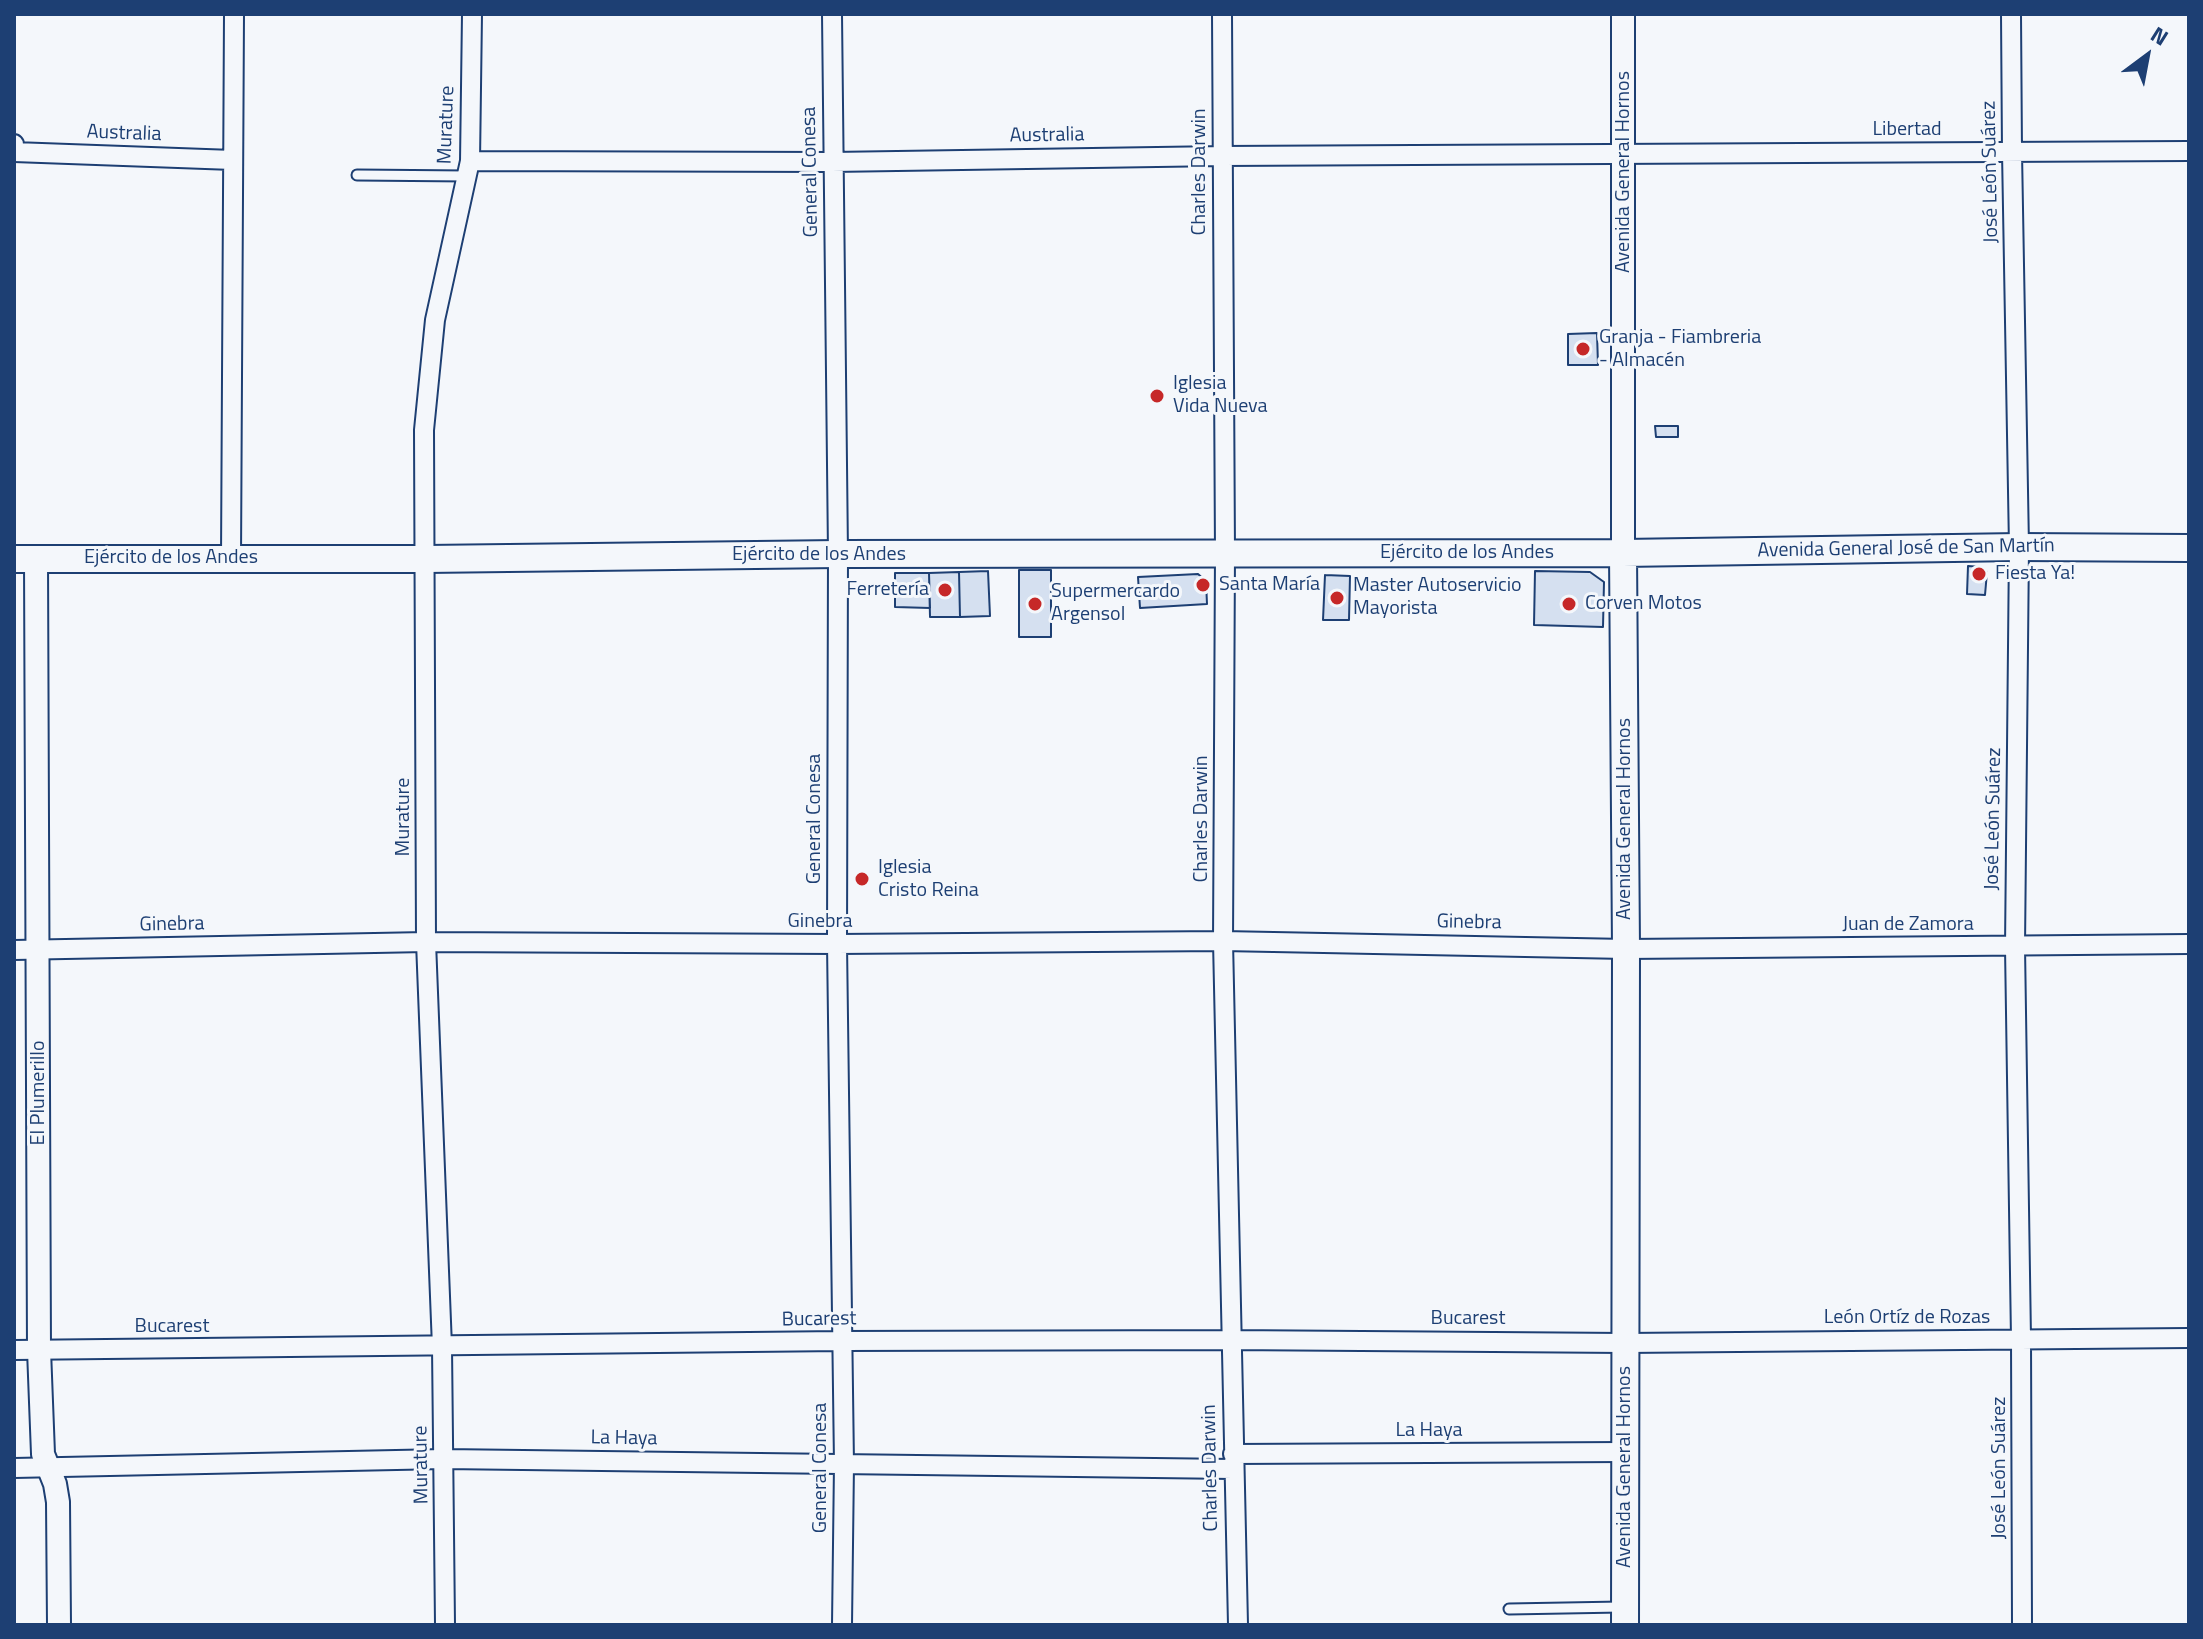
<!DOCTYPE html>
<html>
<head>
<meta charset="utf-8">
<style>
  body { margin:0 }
  #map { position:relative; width:2203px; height:1639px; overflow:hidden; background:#f4f7fb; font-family:"Titillium Web",sans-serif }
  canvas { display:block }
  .frame { position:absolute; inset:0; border:16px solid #1d3f73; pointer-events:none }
  .north { position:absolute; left:2107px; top:16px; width:80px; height:80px; -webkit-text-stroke:6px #f4f7fb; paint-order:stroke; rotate:32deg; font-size:22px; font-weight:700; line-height:32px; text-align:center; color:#1d3f73 }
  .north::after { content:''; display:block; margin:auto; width:28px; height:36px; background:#1d3f73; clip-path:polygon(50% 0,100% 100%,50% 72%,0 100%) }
</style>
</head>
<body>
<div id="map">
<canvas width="2203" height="1639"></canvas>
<div class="frame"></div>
<div class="north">N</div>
</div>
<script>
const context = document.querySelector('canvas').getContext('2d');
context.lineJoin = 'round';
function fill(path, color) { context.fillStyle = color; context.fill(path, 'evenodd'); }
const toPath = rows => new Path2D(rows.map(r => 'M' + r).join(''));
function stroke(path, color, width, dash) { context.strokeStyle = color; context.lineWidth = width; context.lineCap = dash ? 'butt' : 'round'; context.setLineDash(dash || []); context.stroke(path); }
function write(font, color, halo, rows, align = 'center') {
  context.font = font + ' "Titillium Web",sans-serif'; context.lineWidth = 6; context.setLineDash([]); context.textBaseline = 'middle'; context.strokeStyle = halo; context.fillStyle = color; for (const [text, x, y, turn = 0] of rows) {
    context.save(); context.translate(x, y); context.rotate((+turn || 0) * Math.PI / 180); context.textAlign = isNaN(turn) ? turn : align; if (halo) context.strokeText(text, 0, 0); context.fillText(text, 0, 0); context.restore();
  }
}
const building = toPath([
  [1597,333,1598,365,1568,365,1568,334,1597,333],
  [1655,426,1678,426,1678,437,1656,437,1655,426],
  [1968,566,1982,567,1987,572,1985,595,1967,594,1968,566],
  [1019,570,1051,570,1051,637,1019,637,1019,570],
  [988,571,990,616,960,617,959,572,988,571],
  [1535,571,1590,572,1604,582,1603,627,1534,625,1535,571],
  [959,572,960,617,930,617,929,573,959,572],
  [895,573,929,573,930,608,895,607,895,573],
  [1198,574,1206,581,1207,604,1140,608,1138,577,1198,574],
  [1325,575,1350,576,1349,620,1323,620,1325,575]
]);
const path = toPath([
  [14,186,14,170]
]);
const service = toPath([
  [357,175,467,176],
  [1509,1609,1621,1607]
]);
const minor = toPath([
  [832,14,838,554,837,944,844,1464,842,1625],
  [1222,14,1225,553,1223,941,1238,1625],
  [2011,14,2012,152,2019,547,2015,947,2021,1339,2022,1625],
  [14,144,14,152,233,160],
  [470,161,832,162,1222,156,2189,151],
  [231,558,234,14],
  [14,950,426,942,837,944,1223,941,1626,949,2189,944],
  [14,1350,841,1341,1230,1340,1625,1343,2189,1338],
  [1233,1454,1624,1452],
  [14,1468,444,1459,1233,1469],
  [445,1625,442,1347,426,942,424,430,435,320,470,161,472,14]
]);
const tertiary = toPath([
  [1623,14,1623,553],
  [36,559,39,1350,43,1454,55,1484,58,1502,59,1625]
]);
const secondary = toPath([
  [1623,553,1626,949,1625,1625],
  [14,559,426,559,838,554,1623,553,2019,547,2189,548]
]);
const markers = [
  [1583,349,8,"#c62828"],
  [1157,396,8,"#c62828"],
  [1979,574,8,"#c62828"],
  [1203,585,8,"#c62828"],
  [945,590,8,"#c62828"],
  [1337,598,8,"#c62828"],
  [1035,604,8,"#c62828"],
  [1569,604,8,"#c62828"],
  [862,879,8,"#c62828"]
];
const streetNames = [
  ["Murature",447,125,-88],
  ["Libertad",1907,130],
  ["Australia",124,134,2],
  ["Australia",1047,136,-1],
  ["General Conesa",811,172,-91],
  ["Charles Darwin",1200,172,-90],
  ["Avenida General Hornos",1624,172,-90],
  ["José León Suárez",1991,172,-91],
  ["Avenida General José de San Martín",1906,549,-1],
  ["Ejército de los Andes",1467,553],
  ["Ejército de los Andes",819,555],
  ["Ejército de los Andes",171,558],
  ["Murature",404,817,-90],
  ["General Conesa",815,819,-90],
  ["Charles Darwin",1202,819,-90],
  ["Avenida General Hornos",1625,819,-90],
  ["José León Suárez",1994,819,-89],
  ["Ginebra",820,922],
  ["Ginebra",1469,923,1],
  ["Ginebra",172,925,-1],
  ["Juan de Zamora",1908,925],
  ["El Plumerillo",39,1093,-90],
  ["León Ortíz de Rozas",1907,1318],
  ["Bucarest",1468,1319],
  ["Bucarest",819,1320,-1],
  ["Bucarest",172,1327],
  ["La Haya",1429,1431],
  ["La Haya",624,1439,1],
  ["Murature",422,1465,-91],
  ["Avenida General Hornos",1625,1467,-90],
  ["General Conesa",821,1468,-90],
  ["Charles Darwin",1211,1468,-91],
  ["José León Suárez",2000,1468,-90]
];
const poiNames = [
  ["Granja - Fiambreria",1599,338],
  ["- Almacén",1599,361],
  ["Iglesia",1173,384],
  ["Vida Nueva",1173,407],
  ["Fiesta Ya!",1995,574],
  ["Santa María",1219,585],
  ["Master Autoservicio",1353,586],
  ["Mayorista",1353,609],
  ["Ferretería",929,590,"right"],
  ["Supermercardo",1051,592],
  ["Argensol",1051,615],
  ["Corven Motos",1585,604],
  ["Iglesia",878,868],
  ["Cristo Reina",878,891]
];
fill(building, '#d5e0f0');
stroke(building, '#1d3f73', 2);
stroke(service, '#1d3f73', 13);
stroke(minor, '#1d3f73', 22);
stroke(tertiary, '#1d3f73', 26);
stroke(secondary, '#1d3f73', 30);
stroke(path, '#5e769c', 4, [6, 4]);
stroke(service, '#f4f7fb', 9);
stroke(minor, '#f4f7fb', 18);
stroke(tertiary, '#f4f7fb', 22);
stroke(secondary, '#f4f7fb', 26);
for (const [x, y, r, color] of markers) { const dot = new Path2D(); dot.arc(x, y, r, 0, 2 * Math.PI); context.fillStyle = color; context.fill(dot); stroke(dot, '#f4f7fb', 3); }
write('20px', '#1d3f73', '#f4f7fb', streetNames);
write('20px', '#1d3f73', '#f4f7fb', poiNames, 'left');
</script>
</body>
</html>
